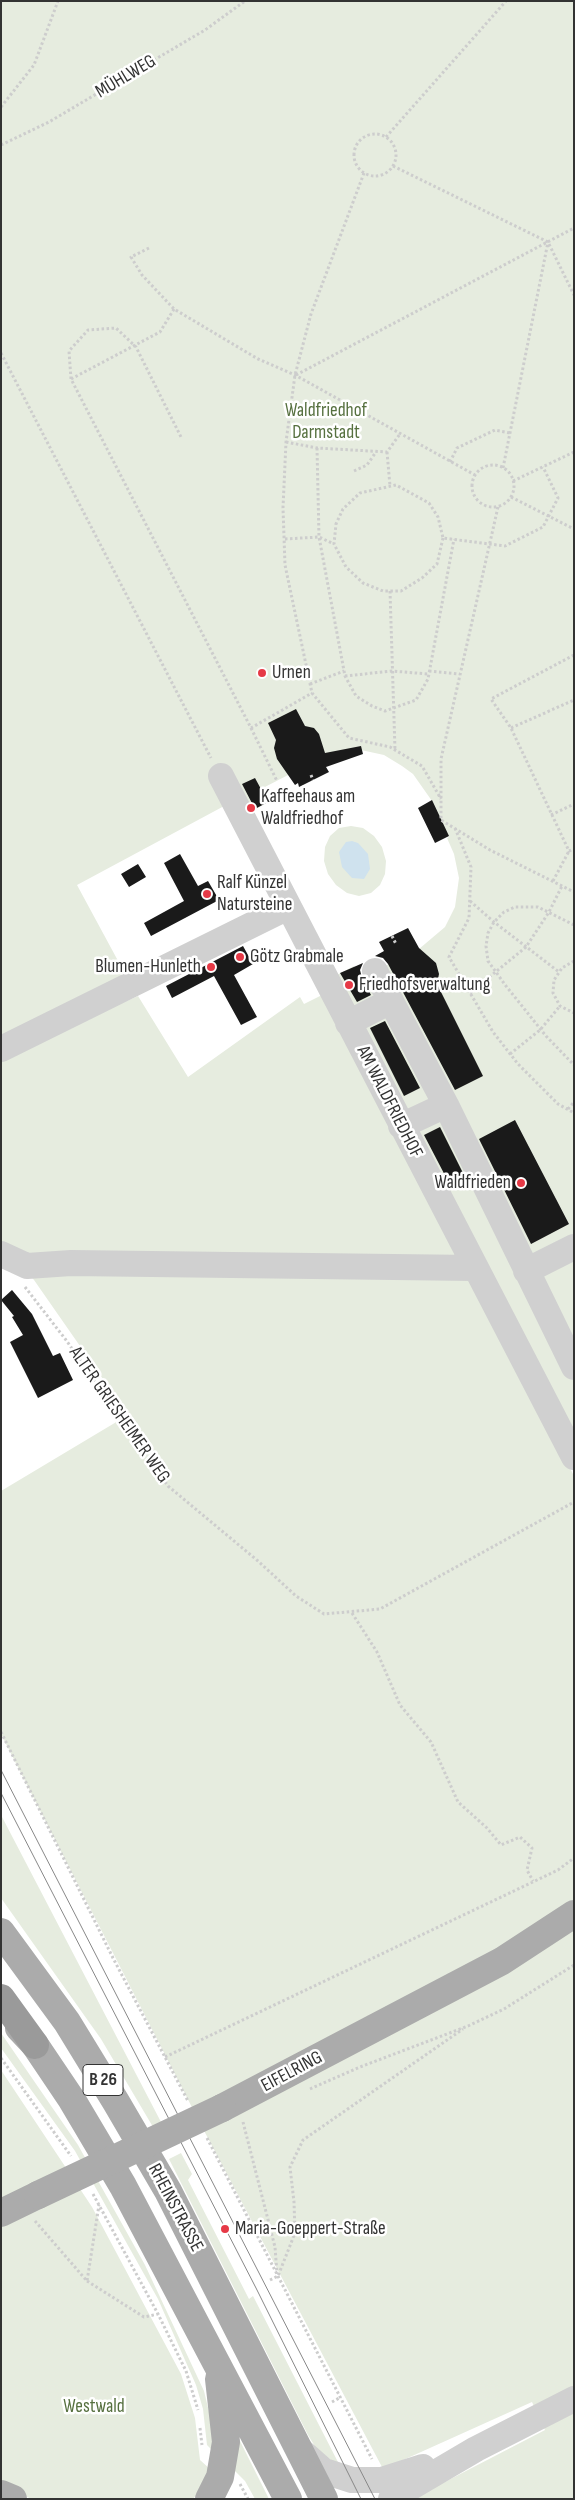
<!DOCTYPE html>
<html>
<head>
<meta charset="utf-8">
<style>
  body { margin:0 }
  #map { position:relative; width:575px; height:2500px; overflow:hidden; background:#fff; font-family:"Sofia Sans Condensed",sans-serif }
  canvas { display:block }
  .frame { position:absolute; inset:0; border:2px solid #333; pointer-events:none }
</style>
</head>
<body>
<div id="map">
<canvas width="575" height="2500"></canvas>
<div class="frame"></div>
</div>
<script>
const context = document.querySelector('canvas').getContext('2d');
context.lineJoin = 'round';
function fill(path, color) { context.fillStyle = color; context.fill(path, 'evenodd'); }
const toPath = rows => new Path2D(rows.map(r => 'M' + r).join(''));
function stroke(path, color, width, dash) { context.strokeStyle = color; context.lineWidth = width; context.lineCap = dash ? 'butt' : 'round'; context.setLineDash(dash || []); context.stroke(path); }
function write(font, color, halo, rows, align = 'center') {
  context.font = font + ' "Sofia Sans Condensed",sans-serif'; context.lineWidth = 5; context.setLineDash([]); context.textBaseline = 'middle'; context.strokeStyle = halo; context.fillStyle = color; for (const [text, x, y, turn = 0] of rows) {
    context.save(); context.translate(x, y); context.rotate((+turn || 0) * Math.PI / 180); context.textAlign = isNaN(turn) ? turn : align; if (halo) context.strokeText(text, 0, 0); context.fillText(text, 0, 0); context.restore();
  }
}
const green = toPath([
  [1,1,574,1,574,1440,331,978,354,966,361,978,419,949,445,927,455,907,459,878,454,854,447,838,449,837,432,801,413,774,402,766,384,755,361,750,292,773,261,789,268,802,256,809,248,813,226,805,77,885,130,983,1,1046],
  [351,826,363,828,374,836,382,847,386,861,385,874,380,885,371,893,359,896,347,893,336,885,328,874,324,861,325,847,330,836,339,828],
  [328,992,574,1476,574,2499,412,2499,545,2430,532,2402,401,2461,382,2467,201,2125,1,1734,1,1491,128,1415,34,1280,1,1240,1,1057,138,996,188,1077,300,997,304,1004],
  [1,1815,161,2122,153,2127,101,2039,1,1898],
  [1,2033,78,2145,145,2265,204,2391,210,2416,214,2452,207,2445,203,2409,196,2385,158,2299,75,2151,1,2048],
  [1,2070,92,2207,181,2374,195,2418,200,2460,210,2469,202,2488,193,2499,32,2499,14,2492,1,2499],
  [181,2153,192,2174,188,2180,249,2299,253,2296,341,2468,316,2448,308,2435,169,2159],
  [236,2433,269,2499,255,2499,245,2481,231,2467]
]);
const water = toPath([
  [352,841,358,843,368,854,370,869,364,879,352,878,342,867,339,852,346,842]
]);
const building = toPath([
  [296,709,305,726,314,728,319,734,325,753,361,746,363,754,326,767,329,772,299,787,298,783,295,785,277,759,274,748,276,740,268,723],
  [255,778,268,802,255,809,242,784],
  [432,800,449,836,435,843,418,808],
  [180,854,198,886,208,881,219,900,151,936,144,923,184,901,164,863],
  [138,864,146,877,129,887,121,874],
  [408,928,419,948,436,963,439,974,437,984,483,1076,455,1090,388,964,383,958,375,956,384,951,379,942],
  [243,946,253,964,234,975,257,1017,241,1025,214,976,172,998,166,986],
  [363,963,360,970,362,978,371,995,357,1002,340,973],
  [385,1021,420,1088,404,1096,370,1028],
  [515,1120,569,1224,531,1244,479,1139],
  [440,1127,465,1177,450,1185,424,1135],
  [12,1290,32,1314,53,1356,60,1353,73,1380,38,1398,10,1342,23,1335,12,1317,14,1316,1,1300]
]);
const path = toPath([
  [1,107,34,65,58,1],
  '354 155a21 21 0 1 1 42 0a21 21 0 1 1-42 0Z',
  [386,137,506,1],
  [1,145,49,122,98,93,205,30,245,1],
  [393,166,548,242,574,295],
  [364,173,311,314,295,375,286,442,283,508,285,565,312,693,349,738,390,747,422,766,441,799],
  [149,248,131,257,142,275,174,309,258,359,295,375,475,475],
  [174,309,160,332,71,379,251,728,312,693],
  [1,353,211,758],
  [296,375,574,228],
  [71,379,69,351,88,330,116,328,136,347,181,437],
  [286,442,317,448,387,452,400,434],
  [317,448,319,537,345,676,356,696,372,706,385,711,416,700,428,679,454,539],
  [387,452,390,486],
  [450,462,457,448,495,430,510,433],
  '472 486a21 21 0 1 1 42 0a21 21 0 1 1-42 0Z',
  [503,468,548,242],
  [354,471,367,465,376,452],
  [513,481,574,452],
  [511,497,574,529],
  [498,507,441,759,441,820,490,850,574,892],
  [443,538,437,564,422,578,401,591,383,591,363,583,346,567,334,544,336,524,343,509,360,493,396,485,429,503,438,517,443,538,505,546,543,527,558,498,543,467],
  [285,539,319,537,334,544],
  [390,591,395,750],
  [574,655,491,699,511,728,569,851,574,849],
  [429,671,460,674],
  [345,676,392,671,428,674],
  [310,684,344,671],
  [251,728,277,781],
  [511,728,574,700],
  [311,775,313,780],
  [551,815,574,804],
  [455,828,471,867,469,918,449,957,493,1032,518,1064,558,1104,574,1113],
  [553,881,569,851],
  [470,901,494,922,559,972],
  [574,925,538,907,515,907,504,912,494,922,488,933,486,946,488,961,506,986,546,1036,574,1065],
  [392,936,396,944],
  [574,961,562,968,554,980,553,993,560,1006,574,1013],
  [470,993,526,947,549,912,562,886],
  [510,1054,540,1030,560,1006],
  [568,1109,574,1102],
  [25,1287,66,1340,168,1486,258,1561,296,1596,324,1614,380,1609,574,1502],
  [352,1613,377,1652,400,1705,431,1742,458,1802,487,1828,501,1845,520,1837,532,1848,527,1870,533,1881],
  [1,1732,113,1958,188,2101],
  [165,2057,558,1870,574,1858],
  [1,2058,71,2156],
  [310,2089,360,2067,468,2026,504,2009,574,1965],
  [243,2122,275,2247,277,2274],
  [207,2138,372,2459],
  [93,2194,158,2314,186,2371,198,2410],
  [35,2221,87,2281,99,2205],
  [270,2280,278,2276,295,2233,294,2202,290,2167,303,2140,463,2029],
  [87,2281,144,2317,158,2314],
  [332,2402,341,2397],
  [200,2428,202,2445],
  [240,2484,248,2499]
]);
const minor = toPath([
  [221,776,574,1457],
  [375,971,446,1105,574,1367],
  [348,1023,391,1001],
  [1,1049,288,907],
  [401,1126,446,1105],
  [1,1254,27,1266,71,1263,474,1268],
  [526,1271,574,1247],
  [299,2449,324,2471,352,2480,382,2480,423,2467],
  [391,2499,476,2449,574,2399]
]);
const major = toPath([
  [1,1932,67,2022,116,2102,168,2191,324,2499],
  [19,2028,35,2045,72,2100,123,2186,288,2499],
  [222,2108,502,1961,574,1914],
  [1,2213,38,2195],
  [1,2494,13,2499],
  [209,2499,220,2477,226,2442,219,2379]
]);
const highway = toPath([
  [1,1998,35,2045]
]);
const tram = toPath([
  [1,1770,375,2499],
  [1,1793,256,2288,361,2499]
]);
const majorBridge = toPath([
  [38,2195,222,2108]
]);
const markers = [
  [262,673,5,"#e63946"],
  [251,808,5,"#e63946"],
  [207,894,5,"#e63946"],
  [240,957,5,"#e63946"],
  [211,967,5,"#e63946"],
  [349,985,5,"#e63946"],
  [521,1183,5,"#e63946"],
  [225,2229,5,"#e63946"]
];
const shields = [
  [103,2080,40]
];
const shieldNames = [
  ["B 26",103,2080]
];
const streetNames = [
  ["MÜHLWEG",126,77,-31],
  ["AM WALDFRIEDHOF",389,1102,63],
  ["ALTER GRIESHEIMER WEG",119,1415,55],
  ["EIFELRING",292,2072,-28],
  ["RHEINSTRASSE",175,2208,62]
];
const parkNames = [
  ["Waldfriedhof",326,411],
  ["Darmstadt",326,433],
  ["Westwald",94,2407]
];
const poiNames = [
  ["Urnen",272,673],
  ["Kaffeehaus am",261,797],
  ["Waldfriedhof",261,819],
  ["Ralf Künzel",217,883],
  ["Natursteine",217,905],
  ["Götz Grabmale",250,957],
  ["Blumen-Hunleth",201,967,"right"],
  ["Friedhofsverwaltung",359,985],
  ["Waldfrieden",511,1183,"right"],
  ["Maria-Goeppert-Straße",235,2229]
];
fill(green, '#e6ecdf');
fill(water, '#cfe2ee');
fill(building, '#1a1a1a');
stroke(path, '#cdcdcd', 3, [2.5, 2.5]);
stroke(minor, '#d0d0d0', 26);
stroke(major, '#ababab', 28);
stroke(highway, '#9a9a9a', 28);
stroke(tram, '#888', 1);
stroke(majorBridge, '#ababab', 28);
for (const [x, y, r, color] of markers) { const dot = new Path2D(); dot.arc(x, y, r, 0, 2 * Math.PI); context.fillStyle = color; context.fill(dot); stroke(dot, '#fff', 2); }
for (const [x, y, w] of shields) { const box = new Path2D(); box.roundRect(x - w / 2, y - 15.5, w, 31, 4); context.fillStyle = '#fff'; context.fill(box); stroke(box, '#333', 1); }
write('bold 18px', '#333', null, shieldNames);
write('19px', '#333', '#fff', streetNames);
write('19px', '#56703f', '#fff', parkNames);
write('19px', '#333', '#fff', poiNames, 'left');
</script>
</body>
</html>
